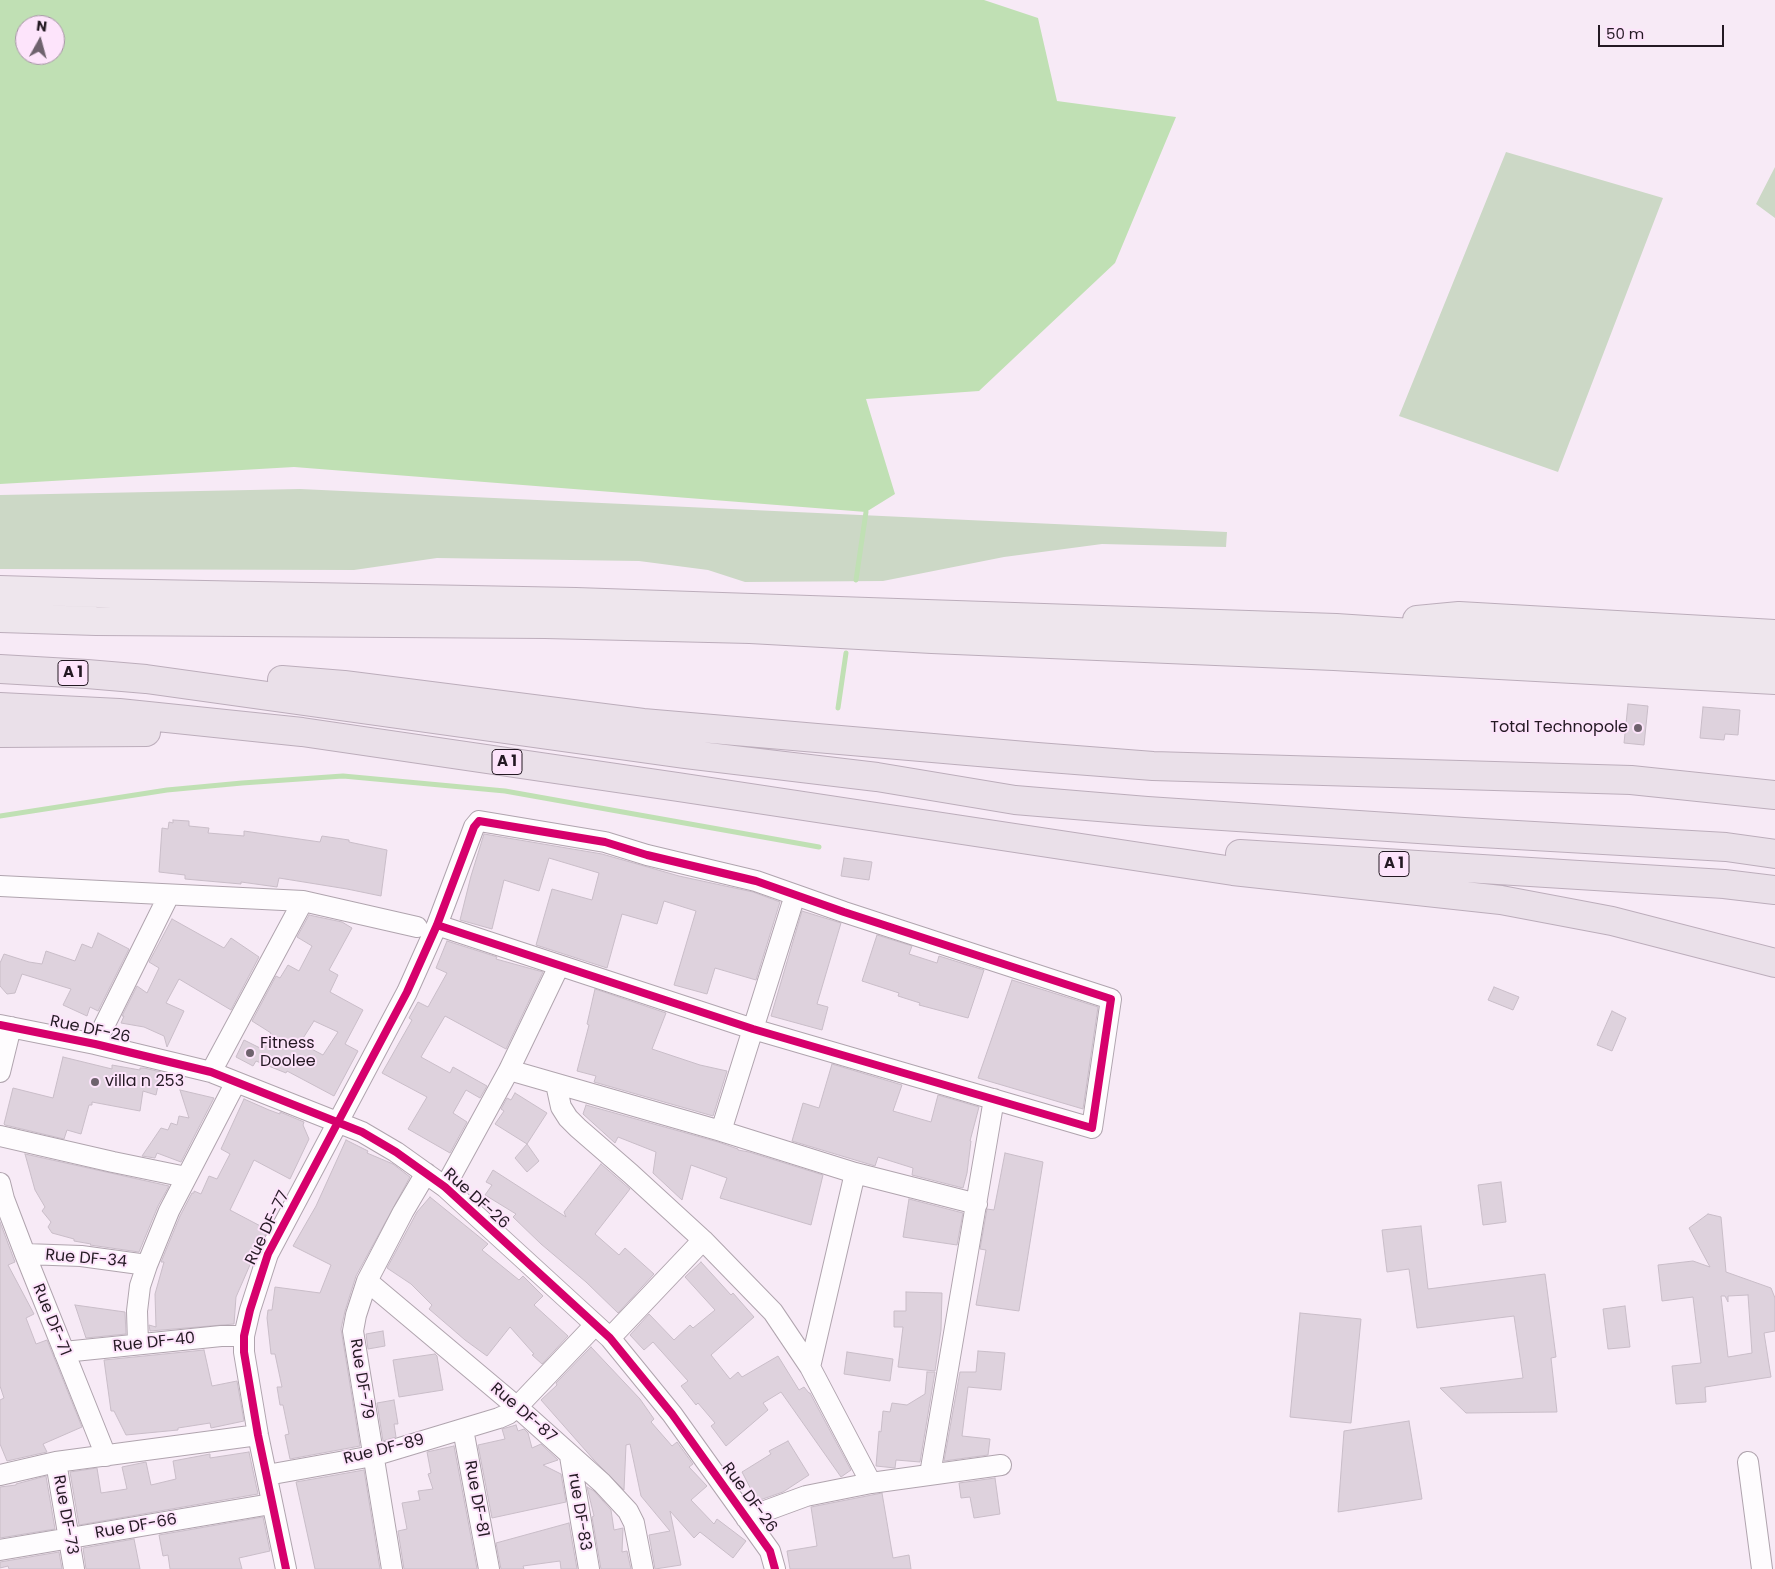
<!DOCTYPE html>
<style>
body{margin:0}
#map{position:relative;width:1775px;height:1569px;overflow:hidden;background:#f7eaf6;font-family:Poppins,sans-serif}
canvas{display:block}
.north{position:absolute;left:15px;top:15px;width:50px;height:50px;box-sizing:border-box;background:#fde4fb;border:1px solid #a693a5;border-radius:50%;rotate:7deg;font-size:14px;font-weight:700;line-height:20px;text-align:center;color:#241923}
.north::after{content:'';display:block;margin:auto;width:18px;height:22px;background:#6e626d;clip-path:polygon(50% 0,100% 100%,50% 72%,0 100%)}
.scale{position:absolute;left:1598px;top:25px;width:126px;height:22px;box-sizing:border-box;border:2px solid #241923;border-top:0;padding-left:6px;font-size:15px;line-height:18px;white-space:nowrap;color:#241923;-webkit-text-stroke:4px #fde4fb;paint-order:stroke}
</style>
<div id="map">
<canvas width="1775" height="1569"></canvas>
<div class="north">N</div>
<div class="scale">50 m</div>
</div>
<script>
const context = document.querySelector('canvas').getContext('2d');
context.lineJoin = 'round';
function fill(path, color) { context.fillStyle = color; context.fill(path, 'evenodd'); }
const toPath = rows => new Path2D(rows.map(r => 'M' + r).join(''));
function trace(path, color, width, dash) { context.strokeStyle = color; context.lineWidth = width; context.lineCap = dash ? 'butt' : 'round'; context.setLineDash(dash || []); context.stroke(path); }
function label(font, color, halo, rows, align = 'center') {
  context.font = font + ' Poppins,sans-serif'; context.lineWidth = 4; context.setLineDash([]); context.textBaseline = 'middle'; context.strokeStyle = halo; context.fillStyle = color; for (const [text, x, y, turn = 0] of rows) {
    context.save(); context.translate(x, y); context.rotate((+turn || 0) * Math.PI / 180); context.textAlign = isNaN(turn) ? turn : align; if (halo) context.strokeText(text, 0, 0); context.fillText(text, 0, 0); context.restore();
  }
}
fill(toPath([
 [1506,152,1663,198,1558,472,1399,416],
 [1775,167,1775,218,1756,204],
 [300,489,1227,532,1226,547,1102,544,1004,557,883,581,745,582,708,570,639,561,437,558,354,570,0,569,0,495]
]), '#ccd8c6');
fill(toPath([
 [0,0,984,0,1038,18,1057,101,1176,117,1115,263,979,391,866,399,895,494,866,512,294,467,0,484],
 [25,25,55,25,55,55,25,55]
]), '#c0e0b4');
trace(toPath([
 [856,580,866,512],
 [838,708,846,653],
 [0,816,167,790,242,783,343,776,505,791,819,847]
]), '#c0e0b4', 5);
const building = toPath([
 [1628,704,1648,706,1644,745,1624,743,1628,704],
 [1703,707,1740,710,1738,735,1725,734,1724,740,1700,738,1703,707],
 [173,820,189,821,189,826,209,828,208,833,244,836,244,831,320,842,322,836,349,840,349,842,387,850,381,896,347,889,279,878,277,887,241,882,241,884,185,879,185,875,159,872,162,828,168,829,169,822,173,823,173,820],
 [484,834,602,854,679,876,753,892,780,902,756,980,715,968,707,994,674,985,696,911,664,901,657,924,622,914,607,968,536,945,552,889,592,900,599,873,549,858,539,891,504,880,492,929,460,920,471,876,484,834],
 [844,858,872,862,869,880,841,876,844,858],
 [802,911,841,923,817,1004,828,1007,822,1030,771,1016,802,911],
 [309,915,342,922,352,928,329,970,338,975,330,992,363,1010,345,1044,358,1051,334,1096,287,1071,286,1073,256,1061,253,1066,236,1057,244,1040,262,1049,271,1033,252,1021,276,976,280,978,288,965,299,971,312,946,297,937,309,915],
 [314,1021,338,1032,323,1055,300,1043,314,1021],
 [172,919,224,948,231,938,259,957,231,1010,179,979,166,1003,184,1011,167,1047,164,1036,144,1027,121,1023,124,1016,122,1016,137,986,147,993,159,968,149,962,172,919],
 [98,933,129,949,98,1011,90,1007,87,1016,63,1005,71,989,22,974,15,993,7,994,0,986,0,963,4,954,29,962,42,964,46,951,75,961,82,944,92,948,98,933],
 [877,935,912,946,909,954,937,963,939,956,984,970,968,1018,919,1005,920,1003,898,996,899,993,862,981,877,935],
 [447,941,497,957,496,959,543,972,506,1049,445,1016,421,1057,450,1073,453,1067,487,1086,480,1098,466,1090,453,1113,467,1122,450,1153,408,1129,427,1097,382,1073,412,1020,409,1018,418,1002,428,1007,447,973,436,968,447,941],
 [1012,980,1098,1007,1083,1109,978,1078,1012,980],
 [1494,987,1519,997,1513,1010,1488,1000,1494,987],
 [595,989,666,1013,652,1049,700,1065,727,1071,713,1116,594,1082,596,1076,577,1071,589,1025,587,1024,595,989],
 [1612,1011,1626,1018,1612,1051,1597,1045,1612,1011],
 [63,1057,112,1069,112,1065,140,1070,140,1068,144,1068,161,1072,156,1095,143,1091,140,1111,92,1102,92,1105,89,1105,81,1134,67,1130,64,1139,5,1125,4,1124,13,1088,53,1098,63,1057],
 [832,1064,902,1085,893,1111,931,1122,938,1095,979,1107,970,1141,971,1141,967,1173,963,1188,912,1175,913,1168,878,1157,875,1166,792,1141,803,1103,819,1108,832,1064],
 [180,1090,214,1098,181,1162,157,1153,155,1158,142,1156,161,1128,168,1130,171,1123,177,1125,179,1116,189,1118,180,1090],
 [515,1093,547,1113,527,1144,495,1124,504,1111,501,1109,507,1098,511,1100,515,1093],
 [244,1099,269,1110,280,1114,280,1112,304,1122,303,1125,309,1139,290,1179,254,1160,230,1210,268,1230,256,1251,236,1297,234,1324,150,1331,149,1325,156,1327,155,1294,164,1262,161,1262,180,1216,192,1193,194,1193,194,1191,201,1194,209,1176,217,1179,230,1154,221,1149,244,1099],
 [586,1105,718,1142,738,1149,738,1150,749,1152,823,1175,811,1225,720,1198,727,1178,691,1165,682,1200,653,1173,656,1152,618,1137,615,1143,583,1114,586,1105],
 [346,1140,368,1151,367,1153,393,1164,410,1177,356,1276,345,1311,341,1329,360,1446,290,1459,285,1435,289,1434,283,1405,280,1405,277,1387,282,1387,275,1354,271,1354,267,1318,268,1310,272,1310,275,1287,320,1293,331,1265,293,1246,316,1206,346,1140],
 [527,1144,539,1161,527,1172,515,1158,527,1144],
 [1005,1153,1043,1162,1019,1311,976,1305,986,1250,980,1249,987,1209,994,1210,1005,1153],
 [25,1154,169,1186,158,1206,139,1252,90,1245,91,1244,74,1241,74,1239,52,1233,48,1227,51,1222,42,1211,45,1207,35,1190,25,1154],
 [601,1164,630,1189,595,1234,619,1255,625,1248,654,1274,618,1313,586,1282,541,1244,513,1217,516,1214,485,1195,492,1185,486,1182,493,1170,566,1217,564,1212,601,1164],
 [1501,1182,1506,1222,1483,1225,1478,1185,1501,1182],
 [430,1197,488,1244,482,1250,519,1280,523,1276,543,1296,534,1305,568,1336,542,1364,532,1355,534,1354,510,1327,487,1356,465,1340,429,1309,432,1305,411,1284,387,1268,417,1212,430,1197],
 [909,1199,963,1213,957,1245,903,1237,909,1199],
 [1708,1214,1721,1217,1726,1272,1771,1288,1775,1298,1775,1331,1764,1333,1771,1377,1705,1387,1706,1402,1676,1404,1672,1366,1701,1363,1693,1297,1662,1301,1658,1265,1693,1261,1710,1267,1689,1228,1708,1214],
 [1748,1295,1752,1353,1728,1357,1721,1296,1725,1296,1728,1302,1728,1296,1748,1295],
 [0,1222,15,1262,8,1265,34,1314,26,1318,36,1344,47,1340,82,1427,43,1444,47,1452,7,1461,0,1444,0,1400,4,1398,0,1386,0,1222],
 [1421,1226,1428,1289,1545,1274,1556,1357,1551,1358,1557,1412,1466,1413,1440,1388,1523,1378,1514,1316,1417,1328,1409,1269,1387,1272,1382,1230,1421,1226],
 [701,1262,731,1295,733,1293,754,1317,711,1355,730,1379,738,1372,742,1377,778,1356,799,1390,804,1387,809,1393,810,1393,851,1470,841,1477,781,1392,763,1403,768,1410,726,1446,711,1426,715,1423,698,1403,696,1405,681,1386,688,1381,653,1342,644,1350,630,1335,649,1314,674,1340,690,1325,693,1328,715,1310,685,1277,701,1262],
 [906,1292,942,1293,941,1330,935,1371,898,1367,903,1327,894,1327,894,1311,906,1311,906,1292],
 [75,1305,125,1312,126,1334,86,1338,75,1305],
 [1625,1306,1630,1347,1608,1349,1603,1309,1625,1306],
 [1300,1313,1361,1319,1351,1423,1290,1417,1300,1313],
 [383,1331,385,1346,368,1349,366,1334,383,1331],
 [591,1347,640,1399,654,1419,651,1422,672,1446,677,1442,693,1464,689,1467,707,1486,691,1500,714,1524,717,1519,746,1541,733,1558,700,1532,694,1538,670,1511,681,1565,655,1569,649,1535,670,1531,641,1496,630,1444,626,1445,624,1490,594,1460,541,1400,557,1385,556,1383,591,1347],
 [204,1350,212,1386,237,1381,244,1421,211,1428,210,1423,178,1428,178,1430,126,1435,114,1411,111,1411,104,1360,204,1350],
 [978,1351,1005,1353,1001,1390,968,1387,962,1436,990,1439,988,1455,944,1461,960,1372,976,1372,978,1351],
 [847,1352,893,1359,890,1381,844,1374,847,1352],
 [435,1354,437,1356,443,1390,399,1397,393,1360,435,1354],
 [927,1372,935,1372,920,1462,896,1460,895,1468,876,1466,879,1431,881,1432,883,1411,890,1412,892,1403,907,1405,925,1394,927,1372],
 [394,1400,398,1424,394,1424,396,1437,383,1441,377,1403,394,1400],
 [1409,1421,1422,1499,1338,1512,1344,1431,1409,1421],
 [516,1425,518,1431,524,1429,528,1433,532,1448,541,1444,558,1460,543,1465,561,1474,566,1502,492,1518,478,1445,505,1439,502,1429,516,1425],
 [788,1441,809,1475,783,1492,757,1501,742,1472,771,1454,769,1451,788,1441],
 [454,1446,477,1569,404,1569,398,1531,407,1529,402,1503,420,1500,418,1491,433,1489,428,1474,431,1473,427,1452,454,1446],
 [249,1452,258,1494,79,1525,70,1472,97,1468,101,1493,127,1489,122,1467,146,1462,151,1485,176,1479,173,1461,210,1454,210,1458,249,1452],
 [364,1470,380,1569,315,1569,296,1482,364,1470],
 [46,1476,55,1529,0,1538,0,1487,16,1485,16,1484,46,1476],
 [995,1478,1000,1514,974,1518,970,1497,961,1498,959,1483,995,1478],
 [587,1487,594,1491,611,1510,614,1530,623,1528,622,1552,627,1551,631,1569,601,1569,592,1517,594,1516,587,1487],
 [882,1493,893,1558,909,1555,911,1569,790,1569,787,1551,817,1546,811,1507,882,1493],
 [263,1517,270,1551,239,1558,242,1569,170,1569,168,1555,163,1556,159,1535,263,1517],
 [569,1523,577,1569,561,1569,560,1561,523,1566,524,1569,501,1569,496,1543,569,1523],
 [134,1539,140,1569,86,1569,83,1548,134,1539],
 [59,1552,62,1569,9,1569,8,1566,0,1568,0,1562,59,1552]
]);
fill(building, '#ded2dd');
trace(building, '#c9bdc8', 1);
const minor = toPath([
 [0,886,303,901,417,927],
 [0,1025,95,1044,211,1072,362,1132,396,1152,445,1187,610,1338,672,1414,770,1551,775,1569],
 [95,1044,169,895],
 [509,1070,721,1131,855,1173,977,1204],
 [0,1072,11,1027],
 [211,1072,303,901],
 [556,1084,561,1107,568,1118,578,1128,631,1174,703,1240,773,1312,810,1367,871,1483],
 [721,1131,795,895],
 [0,1136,113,1162,186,1177],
 [0,1183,4,1199,25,1254,106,1456],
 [445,1187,509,1070,559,966],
 [25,1254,81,1256,147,1265],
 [367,1281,517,1407,602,1483,628,1511,634,1523,643,1569],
 [610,1338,703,1240],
 [138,1344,137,1311,140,1286,147,1265,169,1211,236,1082],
 [64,1352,221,1336,244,1336],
 [810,1367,855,1173],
 [463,1429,489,1569],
 [570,1456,589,1569],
 [56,1462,74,1569],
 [1748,1462,1762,1569],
 [930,1474,994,1099],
 [0,1475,56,1462,258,1435],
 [267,1475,373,1456,499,1418,508,1414,517,1407,595,1325],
 [746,1518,806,1496,871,1483,1001,1465],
 [0,1550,271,1504],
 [286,1569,258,1435,244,1352,244,1336,250,1310,268,1254,407,992,437,925,474,827,479,821,605,842,647,855,756,881,844,912,1111,999,1092,1128,753,1029,437,925],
 [392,1569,353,1331,356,1315,367,1281,403,1212,426,1173]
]);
const trunk = toPath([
 [0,590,99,593,576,602,1336,628,1775,657],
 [0,618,96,621,545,624,750,629,932,639,1334,656,1775,680],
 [1417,620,1459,616,1775,634]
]);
const motorway = toPath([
 [0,669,87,674,146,679,684,754,877,777,1015,800,1147,811,1464,832,1726,847,1775,854],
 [282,680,344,685,643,723,1037,757,1153,766,1631,780,1775,795],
 [0,707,119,713,302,732,678,787,1233,871,1501,900,1612,921,1775,963],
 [0,733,146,732],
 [1240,854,1724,884,1775,890]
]);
trace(minor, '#b0a4ae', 22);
trace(trunk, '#bcadbb', 30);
trace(motorway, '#bcadbb', 30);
trace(minor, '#fefcfe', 20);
trace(trunk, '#eee6ed', 28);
trace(motorway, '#eae0e9', 28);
trace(toPath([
 [0,1025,95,1044,211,1072,362,1132,396,1152,445,1187,610,1338,672,1414,770,1551,775,1569],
 [286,1569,258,1435,244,1352,244,1336,250,1310,268,1254,407,992,437,925,474,827,479,821,605,842,647,855,756,881,844,912,1111,999,1092,1128,753,1029,437,925]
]), '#d6006c', 8);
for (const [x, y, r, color] of [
 [1638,728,5,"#6e626d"],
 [250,1053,5,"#6e626d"],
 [95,1082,5,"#6e626d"]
]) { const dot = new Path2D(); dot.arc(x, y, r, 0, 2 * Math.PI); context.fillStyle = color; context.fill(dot); trace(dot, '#fde4fb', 2); }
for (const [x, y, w] of [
 [73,673,30],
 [507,762,30],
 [1394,864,30]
]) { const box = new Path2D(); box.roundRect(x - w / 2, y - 12.5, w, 25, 4); context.fillStyle = '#fde4fb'; context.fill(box); trace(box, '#241923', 1); }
label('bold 15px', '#241923', null, [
 ["A 1",73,673],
 ["A 1",507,762],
 ["A 1",1394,864]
]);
label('16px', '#241923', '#fde4fb', [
 ["Total Technopole",1628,728,"right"],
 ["Fitness",260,1044],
 ["Doolee",260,1062],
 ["villa n 253",105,1082]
], 'left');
label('16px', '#241923', '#fde4fb', [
 ["Rue DF-26",90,1030,12],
 ["Rue DF-26",476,1199,42],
 ["Rue DF-77",268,1228,-64],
 ["Rue DF-34",86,1259,5],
 ["Rue DF-71",51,1320,68],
 ["Rue DF-40",154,1343,-6],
 ["Rue DF-79",361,1379,81],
 ["Rue DF-87",523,1413,41],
 ["Rue DF-89",384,1450,-14],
 ["Rue DF-26",749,1498,54],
 ["Rue DF-81",476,1499,80],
 ["rue DF-83",579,1512,81],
 ["Rue DF-73",65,1515,80],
 ["Rue DF-66",136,1527,-10]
]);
</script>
